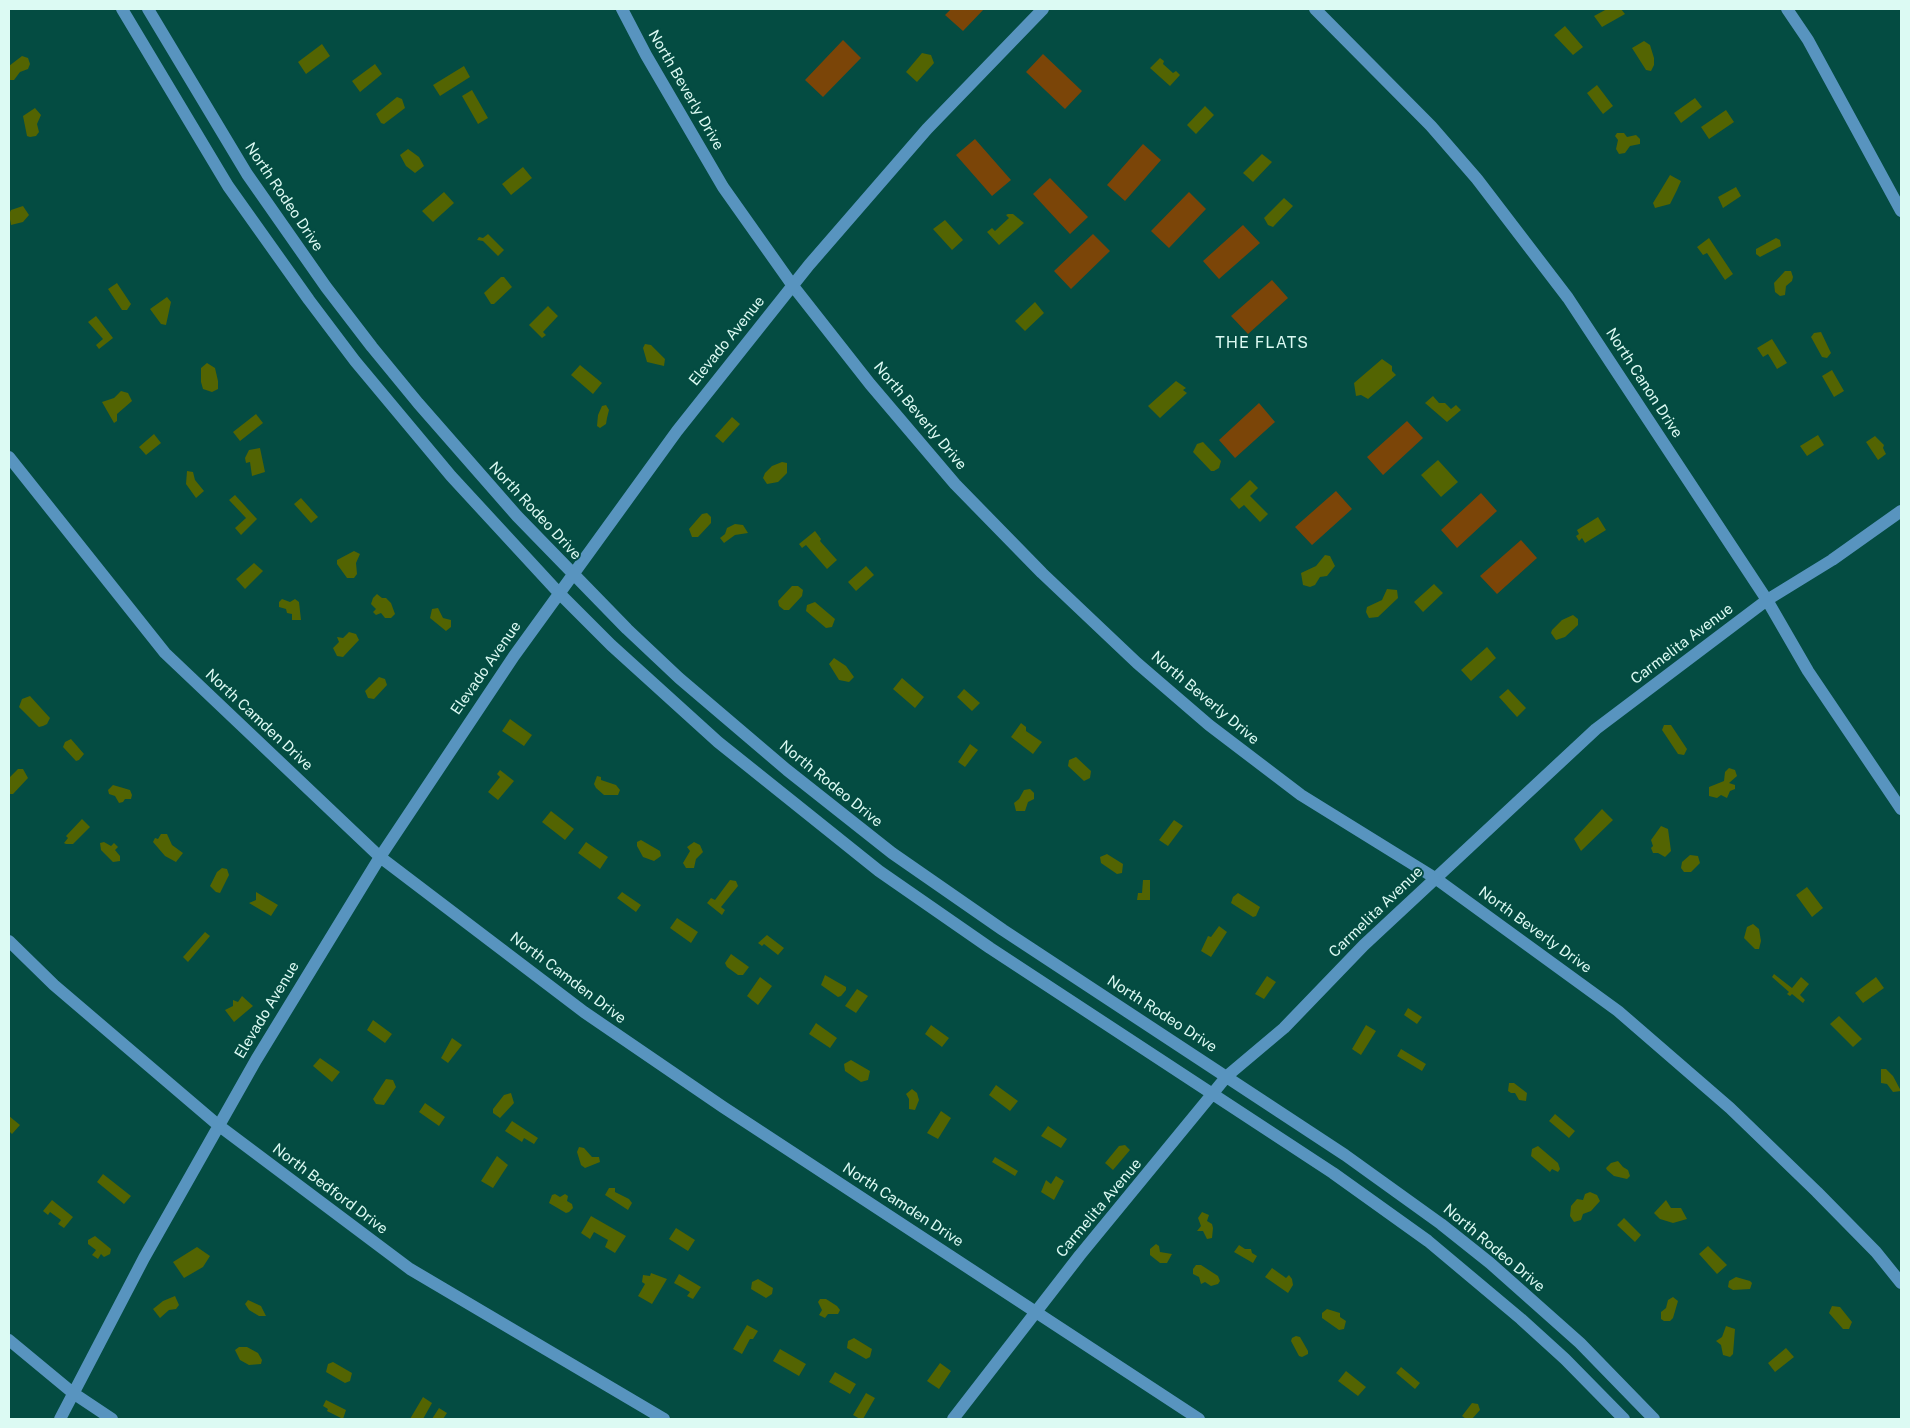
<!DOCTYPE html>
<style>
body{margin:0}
#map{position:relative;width:1910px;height:1428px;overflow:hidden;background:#044c42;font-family:"Public Sans",sans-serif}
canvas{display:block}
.frame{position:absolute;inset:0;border:10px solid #dcfaf3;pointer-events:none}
</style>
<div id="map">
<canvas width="1910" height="1428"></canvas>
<div class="frame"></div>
</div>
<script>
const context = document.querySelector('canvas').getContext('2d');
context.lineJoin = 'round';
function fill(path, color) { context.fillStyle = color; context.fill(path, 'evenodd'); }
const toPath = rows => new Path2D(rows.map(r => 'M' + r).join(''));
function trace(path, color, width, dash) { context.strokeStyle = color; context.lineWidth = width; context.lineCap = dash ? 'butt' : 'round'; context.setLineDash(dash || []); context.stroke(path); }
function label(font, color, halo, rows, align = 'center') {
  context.font = font + ' "Public Sans",sans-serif'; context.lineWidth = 4; context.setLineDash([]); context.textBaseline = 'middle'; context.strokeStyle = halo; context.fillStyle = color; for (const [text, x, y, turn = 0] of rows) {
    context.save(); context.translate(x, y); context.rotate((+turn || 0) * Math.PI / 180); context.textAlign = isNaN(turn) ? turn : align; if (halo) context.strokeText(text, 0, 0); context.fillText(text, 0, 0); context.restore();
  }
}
fill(toPath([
 [951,9,984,9,963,31,945,15],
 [843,40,861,58,823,97,805,80],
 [1043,54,1082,91,1065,109,1026,72],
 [975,139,1011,180,992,196,956,155],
 [1143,144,1161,160,1125,201,1107,185],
 [1050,178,1088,217,1070,234,1033,194],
 [1189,192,1206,209,1169,248,1151,231],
 [1243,225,1260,243,1219,279,1203,261],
 [1093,234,1110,251,1071,289,1054,271],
 [1272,280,1288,298,1248,334,1231,316],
 [1259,403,1275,422,1235,458,1219,440],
 [1407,421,1423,438,1383,475,1367,457],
 [1336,491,1352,509,1312,545,1295,527],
 [1481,493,1497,511,1457,548,1441,530],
 [1521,540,1537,558,1497,594,1480,576]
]), '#7b4508');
fill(toPath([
 [1607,9,1621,9,1625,14,1602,27,1594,16],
 [1565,26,1583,47,1573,55,1554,35],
 [1644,41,1650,45,1654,58,1654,65,1651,71,1646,70,1632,48],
 [322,44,330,56,306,74,298,62],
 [922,53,931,55,934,63,917,82,906,72],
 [22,56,28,58,30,64,28,69,20,72,14,80,9,80,9,66],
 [1160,58,1164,61,1163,64,1173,73,1176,71,1180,75,1170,86,1150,68],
 [375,64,382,74,360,92,352,81],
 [464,66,470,77,440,96,433,85],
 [1597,85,1613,106,1603,114,1587,93],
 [472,90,488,118,478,124,462,96],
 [397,97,402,99,405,108,384,124,381,123,376,114],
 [1695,98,1702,107,1681,123,1674,113],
 [1205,106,1214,115,1196,134,1187,125],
 [35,108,41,115,37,124,39,132,36,136,30,137,27,136,23,116],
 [1726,110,1734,122,1709,139,1701,127],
 [1617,133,1624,133,1627,137,1636,135,1640,139,1640,144,1630,146,1625,153,1619,154,1616,149,1618,140,1615,136],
 [408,149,419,157,424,166,415,173,406,166,400,155],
 [1262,154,1272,162,1253,182,1243,173],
 [523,167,532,178,511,195,502,184],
 [1670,175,1681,181,1677,190,1670,204,1655,208,1653,203],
 [1736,187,1741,196,1723,208,1718,197],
 [444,192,454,203,433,222,422,211],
 [1284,198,1293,206,1273,227,1268,225,1264,218],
 [23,206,29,215,23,222,11,225,9,214,11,210],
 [1008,214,1013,214,1024,223,999,245,987,232,992,228,995,231,1009,218,1006,215],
 [945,220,963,240,952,250,933,229],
 [488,234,504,250,498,256,483,241,477,240,479,237,483,238],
 [1709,238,1733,274,1725,280,1707,253,1703,255,1697,247],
 [1776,238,1780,240,1781,246,1760,257,1756,254,1756,249],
 [1785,271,1791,271,1793,277,1792,281,1786,286,1785,295,1780,296,1775,292,1774,283],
 [501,277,504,277,512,287,494,304,491,304,484,293],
 [117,283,131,304,127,310,122,310,108,289],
 [167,297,171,302,166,325,161,324,150,309],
 [1035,302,1044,313,1025,331,1015,321],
 [548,306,558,316,543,332,546,335,542,338,529,325],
 [96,316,113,338,99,349,96,345,103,339,88,322],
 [1821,332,1831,353,1827,358,1822,357,1811,337,1814,333],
 [1772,339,1787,363,1777,369,1768,354,1763,357,1757,348],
 [645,344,651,345,665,359,664,366,647,362,643,348],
 [1382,359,1392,366,1392,371,1396,375,1368,399,1361,395,1356,396,1354,383],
 [207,363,215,368,218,381,218,389,212,392,203,389,201,382,201,368],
 [580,365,602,383,593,394,571,375],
 [1832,370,1844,391,1834,397,1822,376],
 [1176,381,1186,388,1183,390,1187,393,1160,418,1148,406],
 [121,391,128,393,132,401,117,414,117,421,114,423,102,402,114,398],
 [1433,396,1439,403,1445,403,1451,409,1456,405,1461,410,1447,422,1425,403],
 [606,405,609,410,607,418,606,424,600,428,597,426,598,415,602,406],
 [256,414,263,423,240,441,233,432],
 [732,417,740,424,723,443,715,436],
 [154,434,161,443,146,455,139,447],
 [1818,435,1824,445,1807,456,1800,446],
 [1875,436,1884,445,1883,448,1886,454,1878,460,1866,442],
 [1203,442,1221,461,1219,468,1214,471,1211,471,1193,452,1197,444],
 [260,448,265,472,252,476,250,462,246,463,245,458,249,450],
 [1438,460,1458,482,1441,497,1421,475],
 [782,462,787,463,787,473,778,482,767,484,763,478,765,473,772,466],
 [187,471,193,472,195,480,204,491,196,498,186,484],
 [1250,480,1258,488,1250,496,1268,514,1260,522,1244,505,1239,509,1230,499],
 [235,495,257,519,241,535,235,528,246,518,229,500],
 [301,498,318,517,311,523,294,504],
 [707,513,711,517,711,523,698,537,692,537,689,529,702,514],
 [1598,517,1606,530,1585,543,1582,538,1579,541,1576,536,1579,534,1577,530],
 [735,524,743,525,748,533,735,535,724,543,720,538,725,534,727,528],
 [815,531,821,539,820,541,837,560,827,569,806,545,802,548,799,544],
 [354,551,360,554,356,563,357,574,354,578,347,578,337,564,337,560],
 [1325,555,1330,556,1335,566,1327,576,1320,577,1315,585,1310,587,1303,585,1301,573,1316,566],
 [254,563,263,571,245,589,236,579],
 [866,566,874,575,856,591,848,582],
 [1434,584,1443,593,1423,612,1414,602],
 [792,586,798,586,803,590,802,596,789,610,784,610,779,606,778,601],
 [1387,589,1397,590,1398,598,1378,617,1369,618,1366,612,1367,607,1382,600],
 [377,594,382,598,386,598,391,603,395,614,391,618,385,618,381,613,376,615,373,612,376,609,371,604,373,598],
 [282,599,290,602,295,599,299,602,301,620,292,620,292,614,287,613,286,609,279,607,279,602],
 [815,602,835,619,832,627,826,628,806,611,807,605],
 [438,608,443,618,451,620,451,627,446,631,430,618,432,609],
 [1573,615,1578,619,1578,625,1565,637,1556,640,1551,633,1552,630,1562,620],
 [349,632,356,634,359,640,343,657,337,656,333,648,339,642,337,637,343,638],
 [1487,647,1496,658,1471,681,1461,670],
 [834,658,846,666,854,677,849,682,839,680,829,664],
 [379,677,385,679,387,685,374,699,368,698,365,691],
 [902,678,924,697,915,708,893,689],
 [964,689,980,703,972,711,957,697],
 [1508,689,1526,708,1517,717,1499,697],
 [30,696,50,718,47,724,43,726,39,727,19,707,22,699],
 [510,719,532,735,524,746,502,731],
 [1021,723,1026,727,1026,731,1042,742,1033,754,1011,737],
 [1664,725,1671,725,1687,749,1684,755,1678,754,1662,730],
 [71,739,84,754,79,760,76,761,63,747,65,742],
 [970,744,978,750,965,767,958,762],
 [1076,757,1091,771,1090,778,1084,781,1068,766,1069,760],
 [1729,768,1735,770,1737,776,1729,783,1735,785,1735,789,1730,791,1727,798,1721,795,1717,798,1709,796,1709,787,1724,781,1725,772],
 [18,769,23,769,28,778,13,794,9,794,9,778],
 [500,770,514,781,498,800,488,792,500,777,497,774],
 [597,776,601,777,601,780,616,785,620,790,618,795,604,795,596,788,594,784],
 [113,785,130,790,132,795,131,799,125,799,123,802,119,803,115,796,109,794,108,790],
 [1030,789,1034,793,1034,799,1028,802,1025,811,1016,811,1014,803,1019,799,1024,790],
 [1602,809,1613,820,1581,851,1574,839],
 [551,811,574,829,565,840,542,822],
 [82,819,90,827,73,844,66,844,64,843,68,838,66,836],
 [1174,820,1183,826,1168,846,1159,840],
 [1661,826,1668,829,1671,851,1665,857,1658,853,1653,853,1651,848,1653,846,1651,840],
 [161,834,167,834,172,845,183,853,176,862,165,856,153,842,155,838,158,839],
 [641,840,660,851,661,856,654,861,643,857,637,846,637,842],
 [104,842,111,846,114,843,118,847,115,850,120,856,120,861,113,862,101,850,100,843],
 [586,842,608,857,600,869,578,853],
 [694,842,700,845,703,852,696,859,694,868,686,868,683,863,690,851,687,847],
 [1107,854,1123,864,1122,873,1117,874,1101,863,1100,857],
 [1690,855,1698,856,1700,863,1691,872,1684,872,1681,868,1682,862],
 [222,868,227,869,229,875,220,893,216,892,210,886,217,872],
 [730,880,736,881,738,886,721,907,725,910,722,915,707,903,711,898,715,900],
 [1143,880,1150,880,1150,900,1137,900,1138,893,1142,893],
 [1807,887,1823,908,1812,917,1796,895],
 [256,892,278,905,271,916,249,903,256,900],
 [622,892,641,905,636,912,617,898],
 [1238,893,1260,907,1256,916,1253,917,1231,903,1233,897],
 [677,918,698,932,691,943,670,928],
 [1753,924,1759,929,1761,941,1759,949,1755,949,1744,938,1747,927],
 [1219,926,1227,932,1211,957,1201,951,1208,936,1211,937],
 [205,932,210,936,188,962,183,957],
 [767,935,784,948,778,955,764,944,762,946,758,943],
 [731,954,749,967,743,975,738,975,727,967,725,963],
 [1774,974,1792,988,1801,977,1809,984,1800,995,1805,1000,1803,1003,1792,994,1790,996,1787,994,1789,992,1772,977],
 [825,975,846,987,846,990,841,996,838,997,821,985],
 [1267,976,1276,982,1264,999,1255,994],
 [760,977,772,986,758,1005,747,996],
 [1876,977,1884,988,1863,1003,1855,993],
 [857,989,868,996,856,1013,845,1006],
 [242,996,253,1006,234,1022,225,1010,233,1006,233,1000,238,1002],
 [1408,1008,1422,1017,1417,1024,1404,1015],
 [1839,1016,1862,1039,1853,1047,1830,1024],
 [373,1020,392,1034,385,1043,367,1030],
 [816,1023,837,1038,830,1048,809,1034],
 [931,1025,949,1038,942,1047,925,1034],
 [1366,1025,1376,1031,1361,1055,1352,1049],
 [452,1038,462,1045,448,1063,441,1058],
 [1401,1049,1426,1064,1422,1071,1397,1056],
 [320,1058,340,1072,332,1082,313,1066],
 [851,1060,870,1071,868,1080,861,1082,845,1071,844,1064],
 [1881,1069,1886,1069,1893,1076,1901,1091,1893,1092,1887,1084,1881,1083],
 [386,1079,393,1080,396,1087,384,1105,376,1104,373,1099],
 [1509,1083,1514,1083,1527,1093,1526,1101,1519,1100,1515,1093,1511,1093,1508,1091],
 [996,1085,1018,1101,1010,1111,989,1095],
 [912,1089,917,1093,919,1100,915,1110,909,1109,909,1099,906,1094],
 [511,1093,514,1103,500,1118,493,1113,493,1109,504,1095],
 [425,1103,445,1117,439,1126,419,1112],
 [941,1111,951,1118,938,1139,927,1133],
 [1555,1114,1575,1131,1569,1138,1549,1121],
 [9,1116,20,1125,12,1134,9,1131],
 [512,1121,538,1138,534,1144,524,1138,522,1142,505,1131],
 [1048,1126,1067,1139,1061,1148,1041,1136],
 [1125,1145,1130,1150,1113,1170,1105,1163,1119,1146],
 [1538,1146,1558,1163,1560,1169,1558,1172,1552,1169,1550,1172,1531,1156,1532,1149],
 [579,1147,584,1148,592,1157,599,1157,600,1162,585,1168,581,1165,577,1152],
 [497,1156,508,1165,493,1188,481,1181],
 [995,1157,1018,1171,1015,1176,992,1162],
 [1618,1161,1623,1167,1628,1170,1630,1176,1627,1179,1614,1176,1607,1170,1606,1168,1611,1163],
 [103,1174,131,1196,124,1204,97,1182],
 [1056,1176,1064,1181,1054,1200,1041,1192,1046,1180,1051,1184],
 [609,1188,615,1188,615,1192,629,1199,632,1203,628,1210,605,1195],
 [1590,1192,1597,1195,1600,1201,1591,1211,1583,1214,1581,1220,1574,1222,1570,1216,1571,1206,1577,1199,1583,1200,1585,1194],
 [555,1194,560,1197,565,1194,568,1196,567,1201,572,1204,573,1208,569,1212,566,1213,549,1203,552,1195],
 [52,1200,73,1217,64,1228,58,1224,61,1220,50,1212,48,1215,43,1211],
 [1666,1200,1671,1208,1681,1208,1687,1219,1673,1223,1660,1219,1654,1213],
 [1202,1212,1209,1215,1207,1221,1212,1224,1213,1228,1212,1238,1207,1239,1203,1231,1197,1231,1201,1226,1198,1218],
 [591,1216,626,1236,615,1253,605,1247,608,1240,594,1232,590,1239,581,1233],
 [1624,1218,1641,1235,1635,1242,1617,1225],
 [676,1228,695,1240,688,1251,669,1239],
 [95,1236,111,1249,110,1254,104,1257,101,1254,98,1259,92,1255,96,1250,88,1244,88,1240],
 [1156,1244,1159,1246,1160,1252,1172,1254,1167,1263,1160,1263,1150,1255,1150,1249],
 [1239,1245,1245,1249,1251,1249,1252,1253,1257,1256,1253,1263,1234,1252],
 [1708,1246,1727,1265,1717,1274,1699,1254],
 [197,1247,210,1256,203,1267,184,1278,173,1262],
 [1196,1265,1201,1265,1218,1276,1220,1281,1218,1284,1211,1286,1205,1282,1201,1284,1199,1277,1193,1274,1193,1269],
 [1272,1268,1286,1278,1289,1275,1292,1279,1293,1285,1288,1293,1265,1277],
 [651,1273,667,1279,652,1304,638,1296,645,1284,642,1282,643,1275,650,1276],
 [679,1274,701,1287,693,1299,687,1296,690,1292,674,1283],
 [1736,1277,1750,1281,1752,1283,1750,1289,1733,1290,1728,1287,1729,1281],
 [758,1279,773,1288,772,1294,766,1298,751,1289,752,1282],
 [175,1296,179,1305,176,1309,169,1310,160,1318,153,1309,163,1301],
 [1673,1297,1678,1301,1673,1318,1670,1321,1664,1321,1661,1319,1661,1312,1666,1308,1668,1300],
 [820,1299,826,1299,837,1306,840,1310,838,1314,828,1314,825,1318,819,1315,822,1310,818,1302],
 [248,1300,261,1306,266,1316,259,1316,249,1310,245,1304],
 [1832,1306,1840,1307,1852,1322,1849,1329,1843,1329,1829,1313],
 [1327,1309,1340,1313,1340,1317,1346,1321,1344,1329,1339,1330,1322,1318,1322,1313],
 [747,1325,758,1331,753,1339,750,1339,742,1354,733,1349],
 [1726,1326,1735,1329,1733,1354,1730,1357,1723,1355,1721,1345,1716,1341,1722,1337],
 [1296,1336,1300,1337,1308,1351,1308,1354,1302,1357,1299,1356,1291,1341,1292,1338],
 [854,1338,872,1349,870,1357,866,1359,847,1348,848,1341],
 [239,1347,247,1347,258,1353,262,1360,261,1364,249,1365,240,1360,235,1350],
 [1786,1348,1794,1357,1775,1372,1768,1363],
 [780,1349,806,1364,799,1376,773,1361],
 [333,1362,352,1373,350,1381,345,1383,326,1372,328,1364],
 [940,1363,951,1371,939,1389,927,1381],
 [1401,1367,1420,1383,1415,1389,1396,1373],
 [1346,1371,1366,1387,1358,1396,1338,1381],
 [835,1372,856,1384,850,1394,829,1382],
 [866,1393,875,1398,863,1419,860,1419,853,1415],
 [423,1397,432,1403,423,1419,410,1419],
 [326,1400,346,1410,343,1419,327,1411,328,1409,323,1406],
 [1472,1403,1478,1404,1480,1410,1472,1419,1466,1419,1462,1416],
 [439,1408,447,1413,443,1419,432,1419]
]), '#536402');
trace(toPath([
 [122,9,228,186,309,300,355,361,451,476,558,592,611,645,718,742,879,871,990,948,1333,1173,1428,1241,1521,1319,1565,1359,1624,1419],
 [148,9,247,174,326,287,372,347,418,403,517,516,627,629,679,678,787,770,892,853,1003,930,1345,1155,1441,1224,1490,1263,1580,1343,1654,1419],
 [622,9,646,55,723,187,793,286,870,384,955,484,1042,573,1137,663,1209,725,1301,795,1435,878,1618,1011,1730,1108,1817,1192,1876,1252,1901,1283],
 [1315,9,1431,126,1477,179,1568,298,1767,600,1808,671,1901,809],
 [1787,9,1808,40,1901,211],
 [9,457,165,653,380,857,584,1012,723,1107,1199,1419],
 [9,941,54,985,218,1125,410,1269,664,1419],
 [9,1340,73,1393,112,1419],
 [60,1419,144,1258,256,1060,380,857,514,656,677,431,809,265,927,129,1043,9],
 [953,1419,1080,1255,1227,1076,1284,1028,1364,945,1596,729,1767,600,1832,560,1901,511]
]), '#5894bf', 12);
label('15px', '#dcfaf3', '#044c42', [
 ["North Beverly Drive",686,90,60],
 ["North Rodeo Drive",284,197,56],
 ["Elevado Avenue",727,341,-51],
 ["North Canon Drive",1644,383,57],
 ["North Beverly Drive",920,416,50],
 ["North Rodeo Drive",535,511,47],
 ["Carmelita Avenue",1682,644,-37],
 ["Elevado Avenue",486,668,-55],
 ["North Beverly Drive",1205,698,40],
 ["North Camden Drive",259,720,43],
 ["North Rodeo Drive",831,784,39],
 ["Carmelita Avenue",1376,912,-44],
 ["North Beverly Drive",1535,930,36],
 ["North Camden Drive",568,978,37],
 ["Elevado Avenue",267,1010,-59],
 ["North Rodeo Drive",1162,1014,33],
 ["North Bedford Drive",330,1189,37],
 ["North Camden Drive",903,1205,33],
 ["Carmelita Avenue",1099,1208,-50],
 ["North Rodeo Drive",1494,1248,40]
]);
context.letterSpacing = '1px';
label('16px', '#dcfaf3', '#044c42', [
 ["THE FLATS",1262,343]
]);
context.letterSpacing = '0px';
</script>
